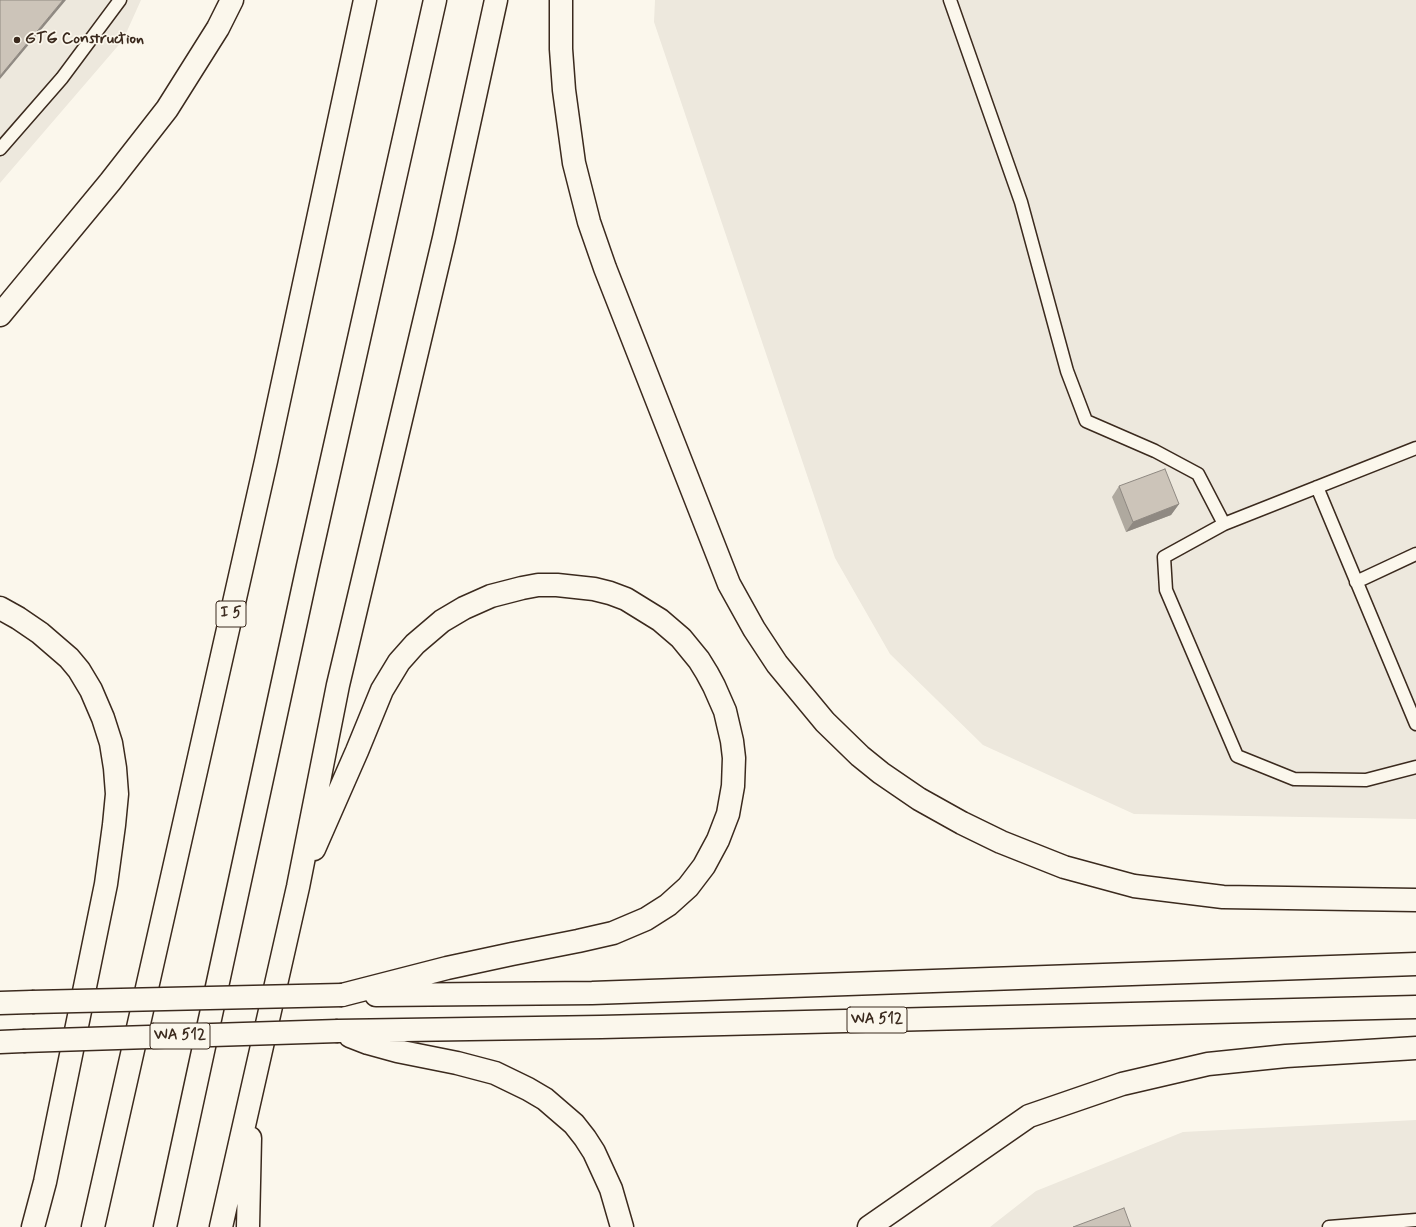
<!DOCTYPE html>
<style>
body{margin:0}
canvas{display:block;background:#fbf7ec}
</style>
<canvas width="1416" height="1227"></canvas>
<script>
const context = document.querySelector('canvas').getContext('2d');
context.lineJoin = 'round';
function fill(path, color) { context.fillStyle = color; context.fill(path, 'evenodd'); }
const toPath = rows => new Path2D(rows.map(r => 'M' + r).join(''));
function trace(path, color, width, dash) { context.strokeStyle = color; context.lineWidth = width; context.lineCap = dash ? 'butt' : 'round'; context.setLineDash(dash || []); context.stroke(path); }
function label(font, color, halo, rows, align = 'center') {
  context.font = font + ' Mynerve,sans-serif'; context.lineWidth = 3.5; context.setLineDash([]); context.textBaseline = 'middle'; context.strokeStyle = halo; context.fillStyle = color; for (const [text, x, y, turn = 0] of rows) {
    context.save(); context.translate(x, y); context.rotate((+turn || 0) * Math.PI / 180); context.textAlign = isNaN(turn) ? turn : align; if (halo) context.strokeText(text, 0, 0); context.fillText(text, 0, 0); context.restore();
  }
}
fill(toPath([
 [0,0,141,0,123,40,0,183],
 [655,0,1416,0,1416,819,1134,814,983,745,890,654,835,558,654,22],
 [1416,1120,1416,1227,990,1227,1036,1191,1183,1132]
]), '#ede8dd');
const lane = toPath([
 [950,0,1021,202,1067,371,1086,421,1155,451,1198,474,1224,524],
 [0,149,62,78,120,0],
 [1416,448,1224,524,1164,557,1166,590,1237,756,1294,779,1366,780,1416,767],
 [1317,487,1416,724],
 [1356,582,1416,554],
 [1329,1227,1416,1220]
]);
const highway = toPath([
 [561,0,561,49,564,90,574,163,589,222,605,268,729,584,754,629,777,664,825,722,860,756,881,773,919,799,962,823,1001,842,1064,867,1134,886,1223,897,1416,900],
 [0,315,110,182,167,109,218,28,232,0],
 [0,608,18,618,40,633,69,658,79,670,91,690,103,718,111,743,115,768,117,794,114,825,106,884,45,1182,33,1227],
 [314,849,357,751,382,690,399,662,415,644,442,621,464,608,491,596,522,588,538,585,557,585,594,589,610,593,626,599,660,620,681,638,699,660,707,673,714,686,725,711,732,741,734,758,733,786,728,814,718,840,704,866,688,887,668,905,646,919,613,933,578,941,512,954,447,968,342,995],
 [376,995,592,993,1416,964],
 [0,1003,32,1002],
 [338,1031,601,1027,1416,1007],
 [350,1036,368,1043,397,1051,457,1063,495,1073,528,1089,545,1099,574,1124,585,1138,594,1152,611,1189,622,1227],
 [0,1042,23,1041],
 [93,1227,266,461,365,0],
 [165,1227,308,566,435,0],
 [221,1227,298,887,338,685,444,238,496,0],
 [248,1227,250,1138],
 [869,1227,1029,1116,1122,1084,1208,1064,1286,1056,1416,1048]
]);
trace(lane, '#3b2a1e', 15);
trace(highway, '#3b2a1e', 25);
trace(lane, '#fbf7ec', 12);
trace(highway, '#fbf7ec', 22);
const highwayBridge = toPath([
 [32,1002,342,995],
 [23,1041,338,1031]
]);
trace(highwayBridge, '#3b2a1e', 25, []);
trace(highwayBridge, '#fbf7ec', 22);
fill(toPath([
 [1119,486,1179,504,1171,515,1126,532,1112,497]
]), '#afa99f');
fill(toPath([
 [63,0,66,0,0,79,0,76],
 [1179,504,1171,515,1126,532,1133,522]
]), '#8f8982');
const building = toPath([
 [0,0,63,0,0,76,0,0],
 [1165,469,1179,504,1133,522,1119,486,1165,469],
 [1124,1208,1131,1227,1073,1227,1124,1208]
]);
fill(building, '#ccc4b9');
trace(building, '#8f8982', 1);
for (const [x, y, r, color] of [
 [17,40,4,"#3b2a1e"]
]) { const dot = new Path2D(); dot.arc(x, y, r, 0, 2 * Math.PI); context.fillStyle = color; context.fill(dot); trace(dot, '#fbf7ec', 1.5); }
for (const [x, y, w] of [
 [231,614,30],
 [877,1020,60],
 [180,1036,60]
]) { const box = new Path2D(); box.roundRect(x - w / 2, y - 13, w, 26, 3); context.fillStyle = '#fbf7ec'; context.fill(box); trace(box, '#3b2a1e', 1); }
label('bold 15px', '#3b2a1e', null, [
 ["I 5",231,614],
 ["WA 512",877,1020],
 ["WA 512",180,1036]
]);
label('bold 16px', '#3b2a1e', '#fbf7ec', [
 ["GTG Construction",25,40]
], 'left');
</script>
